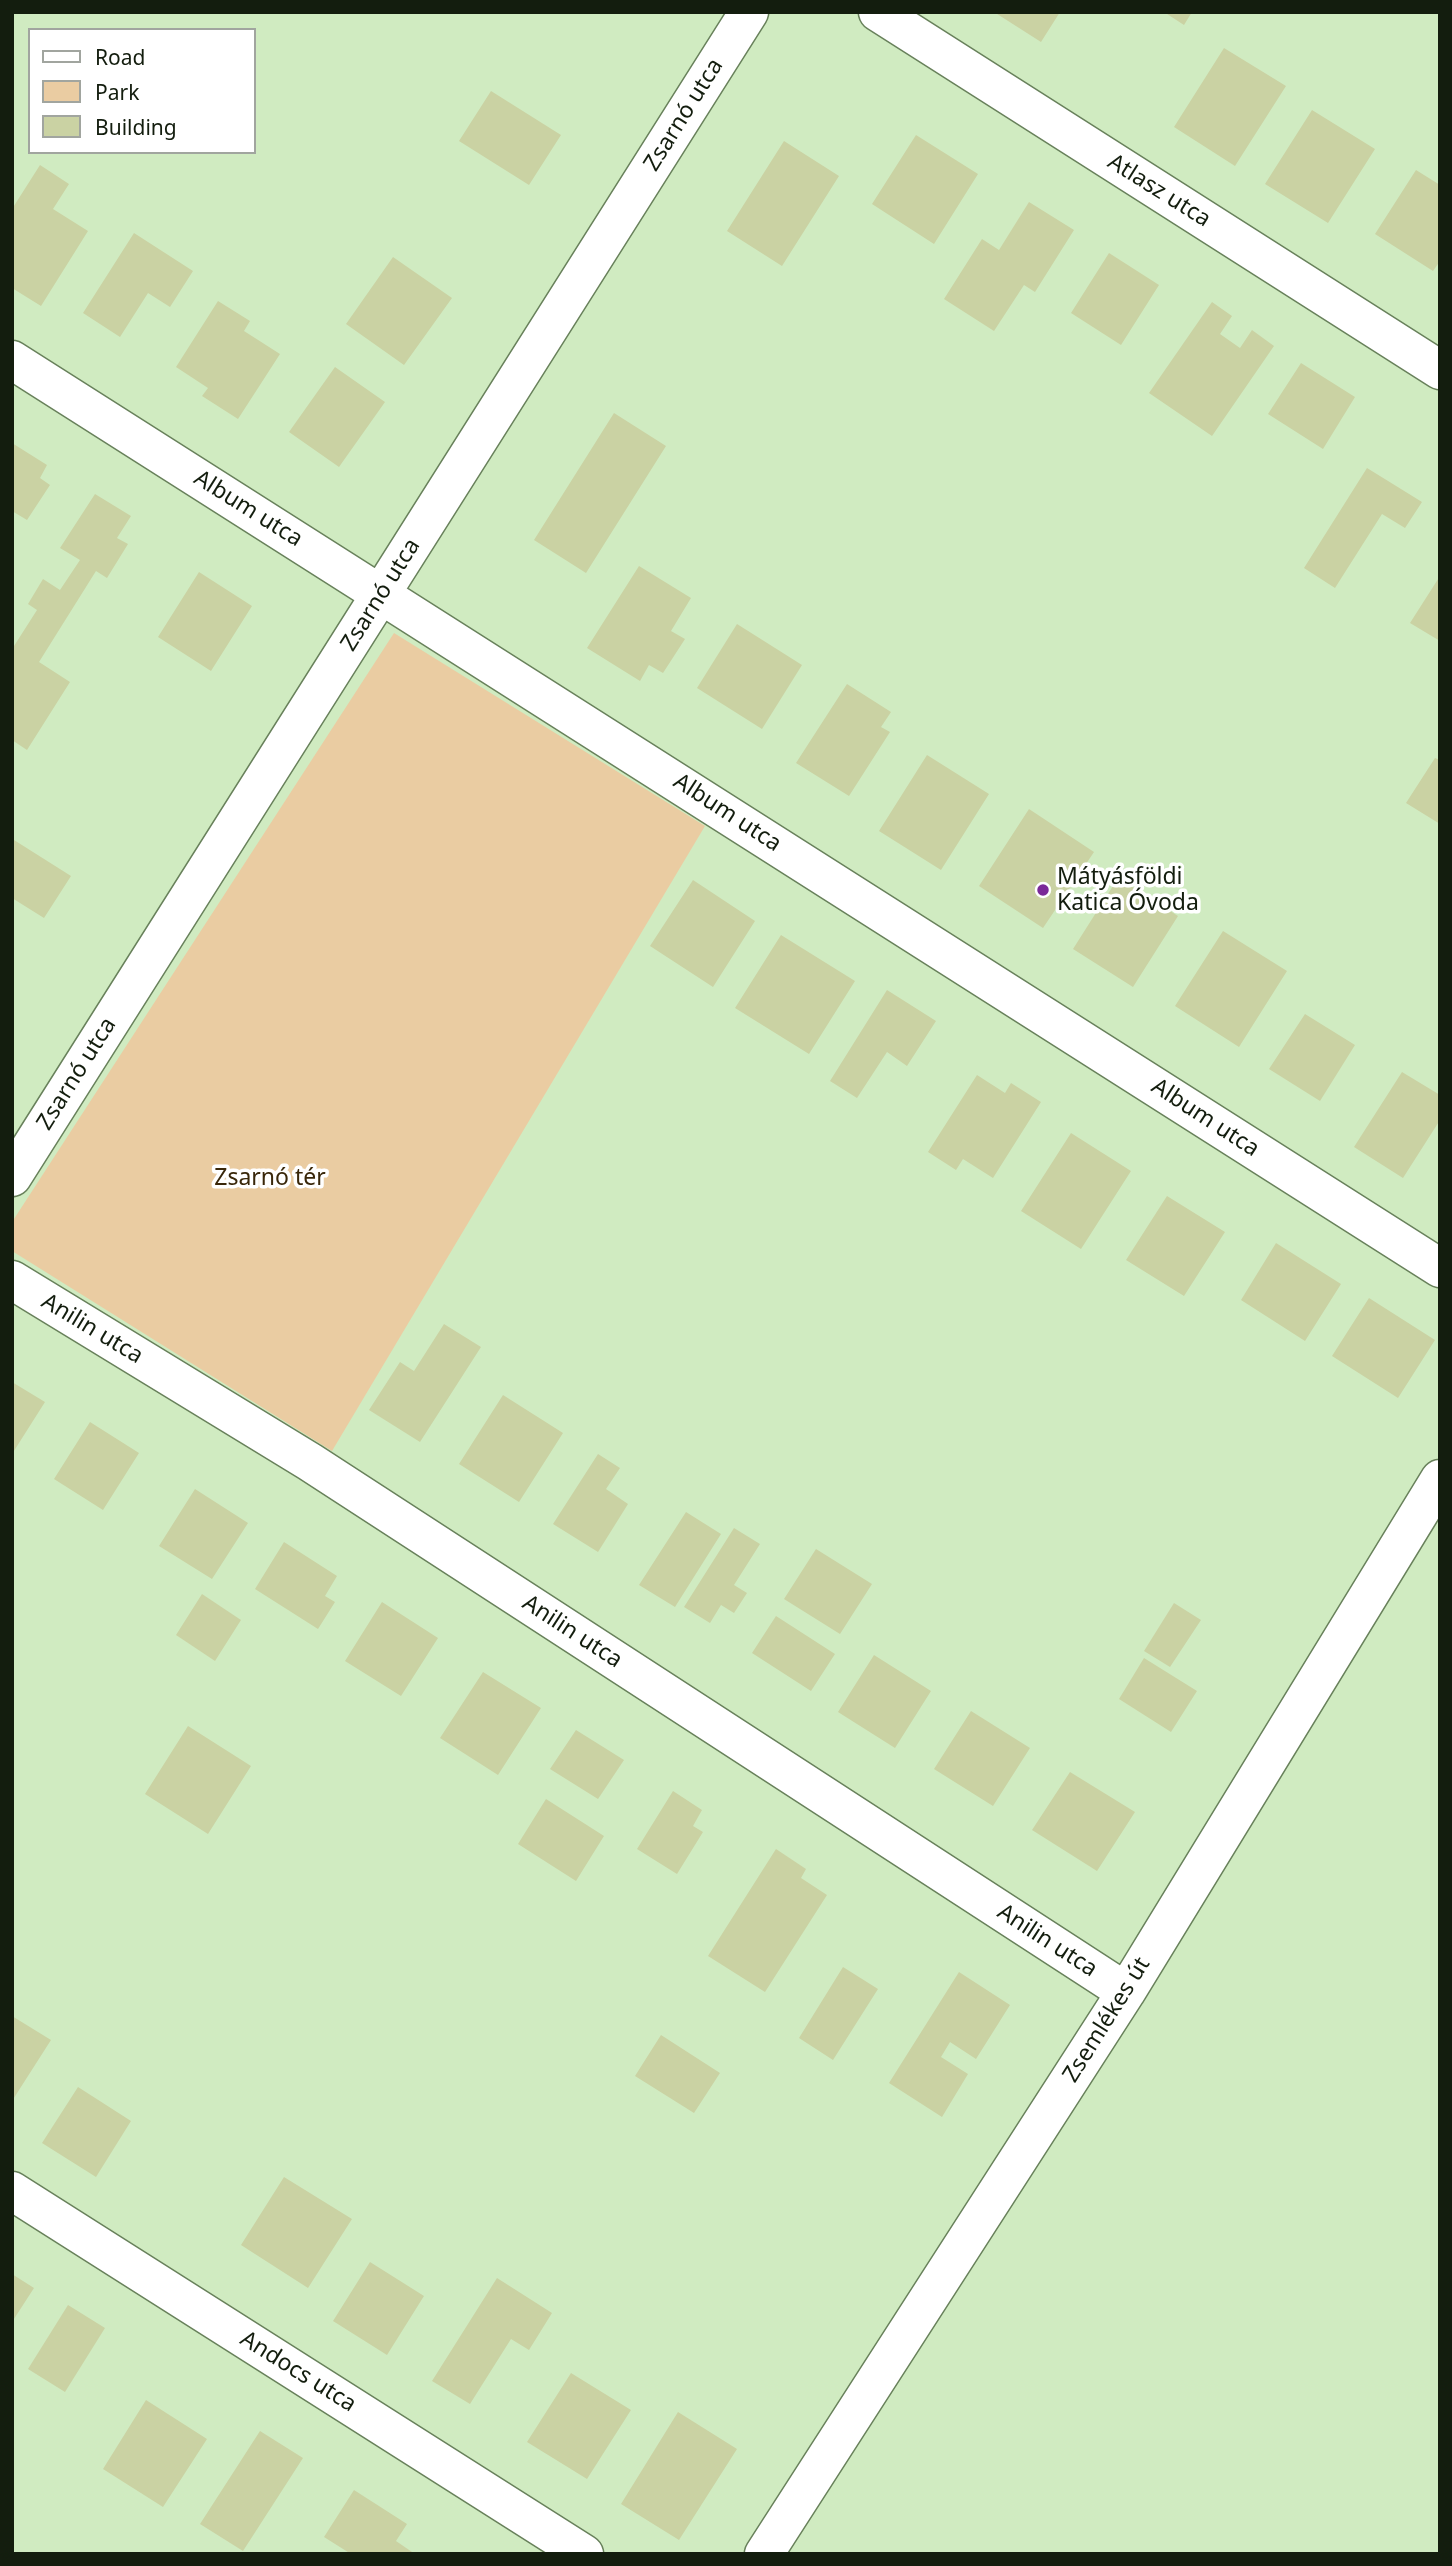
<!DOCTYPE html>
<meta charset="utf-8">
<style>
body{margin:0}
#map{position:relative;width:1452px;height:2566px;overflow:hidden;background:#d0ebc1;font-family:"Noto Sans",sans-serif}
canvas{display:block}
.frame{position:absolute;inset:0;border:14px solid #131d0e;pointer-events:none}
.legend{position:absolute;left:28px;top:28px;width:228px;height:126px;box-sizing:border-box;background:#fff;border:2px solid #a1a59f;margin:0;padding:9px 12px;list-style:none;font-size:21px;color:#131d0e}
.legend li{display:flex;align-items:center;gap:14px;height:35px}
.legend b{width:35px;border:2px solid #a1a59f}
</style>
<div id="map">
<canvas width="1452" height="2566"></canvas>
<div class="frame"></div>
<ul class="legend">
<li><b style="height:9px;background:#fff"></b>Road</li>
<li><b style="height:19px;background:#eacca2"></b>Park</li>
<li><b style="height:19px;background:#cad2a3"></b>Building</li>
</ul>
</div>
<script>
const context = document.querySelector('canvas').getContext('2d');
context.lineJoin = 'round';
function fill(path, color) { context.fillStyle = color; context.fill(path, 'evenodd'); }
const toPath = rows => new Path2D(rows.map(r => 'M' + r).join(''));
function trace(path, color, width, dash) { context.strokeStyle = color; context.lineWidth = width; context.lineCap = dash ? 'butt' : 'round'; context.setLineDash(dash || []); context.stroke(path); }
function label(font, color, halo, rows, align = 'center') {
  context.font = font + ' "Noto Sans",sans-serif'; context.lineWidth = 7; context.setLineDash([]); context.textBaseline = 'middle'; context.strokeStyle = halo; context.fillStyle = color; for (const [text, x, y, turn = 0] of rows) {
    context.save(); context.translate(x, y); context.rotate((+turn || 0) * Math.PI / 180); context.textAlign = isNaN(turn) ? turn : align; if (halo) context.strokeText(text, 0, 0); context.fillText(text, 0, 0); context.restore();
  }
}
fill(toPath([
 [394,633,705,826,332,1451,12,1251,12,1222]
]), '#eacca2');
fill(toPath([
 [994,12,1060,12,1041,42],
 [1164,12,1192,12,1184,25],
 [1224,48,1286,86,1235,166,1174,127],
 [491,91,561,135,529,185,459,141],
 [1312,110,1375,149,1328,223,1265,184],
 [916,135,978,174,934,244,872,204],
 [784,141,839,176,782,266,727,231],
 [40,165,69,184,53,209,88,231,41,306,12,288,12,209],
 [1416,170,1440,185,1440,261,1433,271,1375,234],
 [1029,202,1074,230,1035,292,1024,285,994,331,944,299,982,239,999,250],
 [134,233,193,271,170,307,148,293,120,337,83,313],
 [1109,253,1159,285,1121,345,1071,313],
 [393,257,452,298,404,365,346,324],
 [218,301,250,321,244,331,280,354,238,419,202,396,208,388,176,367],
 [1212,302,1232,316,1220,334,1240,348,1252,330,1274,346,1212,436,1149,393],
 [1301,363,1355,397,1323,449,1268,414],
 [335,367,385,402,339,467,289,432],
 [614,413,666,446,586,573,534,540],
 [12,443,47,465,40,478,50,485,27,520,12,511],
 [1367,468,1422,502,1405,528,1382,514,1335,588,1304,568],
 [95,494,131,516,117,538,128,544,107,578,96,571,39,662,70,682,27,750,12,740,12,645,14,646,37,610,28,604,43,579,60,590,80,560,60,548],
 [639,566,691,598,671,631,685,639,663,673,649,665,640,681,587,648],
 [199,572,252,606,211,671,158,637],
 [1440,576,1440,641,1410,623],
 [737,624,802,665,762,729,697,688],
 [847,684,891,712,881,727,890,732,849,796,796,763],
 [927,755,989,794,941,870,879,831],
 [1435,758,1440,760,1440,824,1406,803],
 [1029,809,1094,852,1043,928,979,886],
 [14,840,71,876,44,918,12,898,12,843],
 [1118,878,1178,916,1133,987,1073,949],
 [693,880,755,921,713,987,650,946],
 [1223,931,1287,971,1239,1047,1175,1006],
 [781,935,855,981,809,1054,735,1008],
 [887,990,936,1021,907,1066,887,1052,857,1098,830,1081],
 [1305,1014,1355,1045,1320,1101,1269,1069],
 [1402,1072,1440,1095,1440,1120,1403,1178,1354,1147],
 [977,1075,1005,1093,1011,1083,1041,1102,993,1178,963,1159,956,1170,928,1152],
 [1071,1133,1131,1171,1081,1249,1021,1211],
 [1167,1196,1225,1232,1184,1296,1126,1260],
 [1276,1243,1341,1284,1305,1341,1241,1300],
 [1369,1298,1435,1340,1398,1398,1332,1356],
 [444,1324,481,1347,420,1442,369,1410,400,1362,414,1371],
 [12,1382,45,1402,12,1454],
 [503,1395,563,1433,519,1502,459,1464],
 [90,1422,139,1453,103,1510,54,1479],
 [598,1454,620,1468,606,1489,628,1504,598,1552,553,1524],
 [195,1489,248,1523,212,1579,159,1546],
 [686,1512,721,1534,675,1607,639,1585],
 [734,1528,760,1544,734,1585,747,1593,734,1613,721,1605,710,1623,684,1607],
 [284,1542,337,1576,325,1596,335,1602,318,1629,255,1589],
 [816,1549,872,1584,840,1634,784,1599],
 [202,1594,241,1620,215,1661,176,1635],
 [382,1602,438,1638,401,1696,345,1661],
 [1174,1603,1201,1620,1170,1667,1144,1651],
 [776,1616,835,1654,811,1691,752,1653],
 [874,1655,931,1691,895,1748,838,1712],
 [1144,1658,1197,1691,1171,1732,1119,1699],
 [483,1672,541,1708,498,1775,440,1738],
 [971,1711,1030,1748,993,1806,934,1769],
 [188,1726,251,1766,208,1834,145,1794],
 [576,1730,624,1760,598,1799,550,1769],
 [1070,1772,1135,1812,1097,1871,1032,1830],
 [673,1791,702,1810,693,1826,703,1832,677,1874,637,1849],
 [546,1799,604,1836,576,1881,518,1844],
 [776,1849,806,1869,801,1878,827,1895,765,1992,708,1956],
 [843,1967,878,1989,833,2060,799,2038],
 [959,1972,1010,2005,976,2059,950,2042,941,2057,968,2074,942,2117,889,2083],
 [12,2016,51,2040,12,2101],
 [661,2035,720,2073,694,2113,635,2076],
 [78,2087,131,2121,96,2177,42,2143],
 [284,2177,352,2219,308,2288,241,2245],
 [370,2262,424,2296,387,2355,333,2321],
 [12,2274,34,2288,12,2322],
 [497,2278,552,2313,529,2350,511,2339,470,2404,432,2381],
 [68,2305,105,2328,65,2392,28,2369],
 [571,2373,631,2410,587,2479,527,2442],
 [146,2400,207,2439,163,2507,103,2469],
 [678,2412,737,2449,679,2540,621,2504],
 [260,2431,303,2458,243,2551,200,2524],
 [354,2490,407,2524,396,2541,415,2554,351,2554,324,2537]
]), '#cad2a3');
const minor = toPath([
 [878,12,1440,370],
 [12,360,1440,1268],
 [12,1177,749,12],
 [12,1280,310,1462,1126,1992],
 [12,2191,584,2554],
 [764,2554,1126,1992,1440,1479]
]);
trace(minor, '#68815b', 41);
trace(minor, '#fff', 38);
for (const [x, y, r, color] of [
 [1043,890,7,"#7a2898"]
]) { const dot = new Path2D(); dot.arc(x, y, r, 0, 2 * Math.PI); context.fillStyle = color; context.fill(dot); trace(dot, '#fff', 2.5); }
label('23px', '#131d0e', '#fff', [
 ["Zsarnó utca",684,115,-58],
 ["Atlasz utca",1159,191,32],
 ["Album utca",248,509,32],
 ["Zsarnó utca",381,595,-58],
 ["Album utca",727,813,33],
 ["Zsarnó utca",77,1074,-58],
 ["Album utca",1205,1118,33],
 ["Anilin utca",92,1329,31],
 ["Anilin utca",572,1632,33],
 ["Anilin utca",1047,1941,33],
 ["Zsemlékes út",1107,2020,-58],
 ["Andocs utca",298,2372,32]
]);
label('23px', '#131d0e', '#fff', [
 ["Mátyásföldi",1057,877],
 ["Katica Óvoda",1057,903]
], 'left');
label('23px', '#39270a', '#fff', [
 ["Zsarnó tér",270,1178]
]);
</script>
